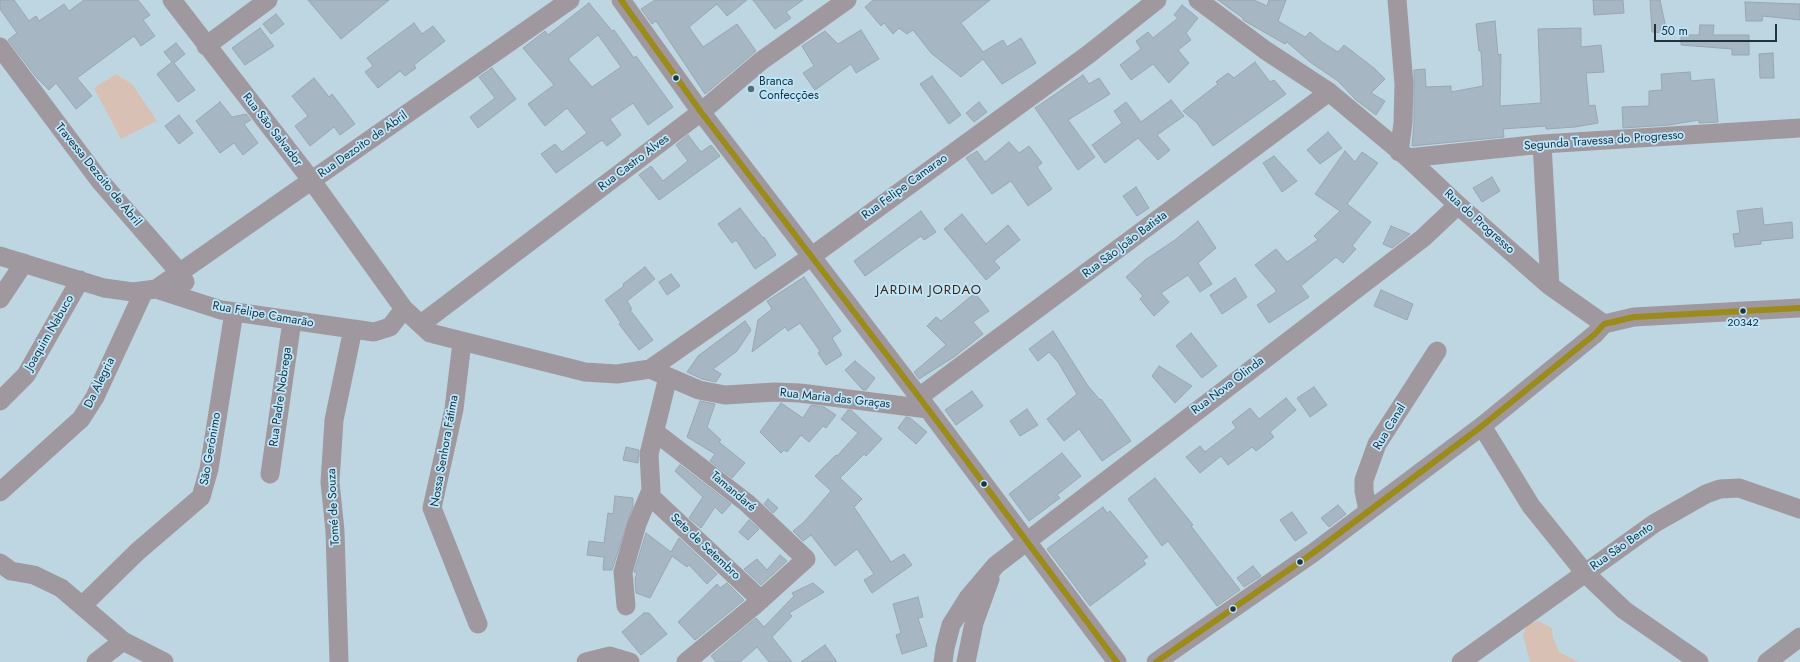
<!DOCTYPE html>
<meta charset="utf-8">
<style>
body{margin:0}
#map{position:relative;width:1800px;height:662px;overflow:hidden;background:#bed6e2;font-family:Jost,sans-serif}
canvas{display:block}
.scale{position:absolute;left:1654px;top:24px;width:123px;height:18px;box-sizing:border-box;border:2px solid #20323a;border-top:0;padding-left:5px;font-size:12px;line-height:14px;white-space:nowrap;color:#20323a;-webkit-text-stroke:3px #bce8fe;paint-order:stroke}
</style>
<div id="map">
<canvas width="1800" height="662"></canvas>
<div class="scale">50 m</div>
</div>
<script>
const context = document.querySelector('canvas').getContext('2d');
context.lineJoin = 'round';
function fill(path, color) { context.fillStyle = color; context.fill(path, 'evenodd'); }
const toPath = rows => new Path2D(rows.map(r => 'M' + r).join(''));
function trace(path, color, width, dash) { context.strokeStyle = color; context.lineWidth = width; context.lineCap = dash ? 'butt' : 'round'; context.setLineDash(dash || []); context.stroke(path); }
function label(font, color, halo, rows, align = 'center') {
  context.font = font + ' Jost,sans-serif'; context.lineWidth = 3.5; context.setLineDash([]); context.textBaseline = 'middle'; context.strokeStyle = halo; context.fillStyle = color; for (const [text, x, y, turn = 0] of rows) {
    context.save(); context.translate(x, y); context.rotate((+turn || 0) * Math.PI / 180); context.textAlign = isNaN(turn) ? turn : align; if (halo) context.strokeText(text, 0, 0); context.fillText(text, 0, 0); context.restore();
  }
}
fill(toPath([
 [116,74,132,84,157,121,121,139,94,88],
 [1539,621,1552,628,1553,638,1559,652,1579,662,1530,662,1523,635,1527,624]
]), '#d8c1b4');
const building = toPath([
 [0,0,14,0,29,21,36,16,39,21,64,4,69,11,84,0,138,0,150,15,143,20,155,36,141,46,134,36,77,78,92,96,76,109,56,83,49,90,37,78,8,40,17,33,0,9,0,0],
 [308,0,389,0,341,39,308,0],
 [655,0,747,0,727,16,717,4,689,27,703,47,737,24,756,51,705,94,656,21,652,24,641,9,655,0],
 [753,0,803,0,786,12,791,18,775,29,753,0],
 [873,0,990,0,961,23,983,52,1003,40,1007,47,1021,38,1036,63,1002,84,983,59,961,77,931,53,913,30,907,34,899,28,893,34,884,23,881,26,865,7,873,0],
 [1218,0,1254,0,1267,6,1269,0,1286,0,1278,21,1305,37,1310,32,1322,42,1338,52,1344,45,1374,68,1385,79,1371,93,1385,101,1376,115,1356,100,1338,81,1310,62,1287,42,1285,44,1243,20,1243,18,1218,0],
 [1593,0,1623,0,1624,13,1594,15,1593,0],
 [1650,0,1660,0,1667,33,1652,32,1650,0],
 [1745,2,1800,4,1800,20,1763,16,1762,21,1746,21,1745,2],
 [589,3,612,31,614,30,634,58,636,56,673,107,648,125,633,103,610,119,621,135,607,146,602,140,556,173,541,154,555,144,562,152,587,133,567,108,545,126,528,104,554,85,523,48,545,31,548,35,589,3],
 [598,35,621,67,592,87,568,59,598,35],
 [1182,5,1198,18,1186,33,1191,40,1178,50,1189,63,1169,83,1153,64,1131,80,1120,65,1141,49,1136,41,1148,32,1153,38,1178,18,1174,15,1182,5],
 [276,14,284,24,271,34,263,24,276,14],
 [1495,21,1498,55,1501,54,1500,106,1541,103,1538,29,1581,28,1581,47,1601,45,1604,72,1586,73,1589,106,1595,105,1598,123,1575,127,1546,129,1546,126,1503,129,1504,137,1412,146,1414,123,1414,70,1425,69,1426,87,1451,86,1451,92,1483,86,1481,51,1479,51,1476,24,1495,21],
 [414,23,422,34,433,26,445,41,414,65,416,68,405,76,400,71,378,88,365,72,373,66,367,58,414,23],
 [1700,25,1714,25,1713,35,1749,35,1749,55,1732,55,1732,49,1681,45,1681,35,1699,35,1700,25],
 [260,28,274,46,245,65,232,48,260,28],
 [861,30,879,59,856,73,851,64,815,90,803,73,814,66,802,46,825,31,838,44,861,30],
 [176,43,185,54,174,63,195,90,178,102,157,74,172,62,164,52,176,43],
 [1773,53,1774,78,1760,78,1759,54,1773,53],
 [1255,62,1270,82,1274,80,1286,94,1213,146,1197,123,1183,111,1218,84,1216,82,1228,73,1234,78,1255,62],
 [492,68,516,99,478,128,470,117,495,98,479,77,492,68],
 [1690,72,1691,81,1714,79,1718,122,1699,123,1699,120,1669,125,1623,128,1622,107,1649,106,1649,91,1662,90,1661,74,1690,72],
 [1083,75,1089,84,1099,78,1110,94,1068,120,1095,157,1078,170,1035,108,1083,75],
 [932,76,961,115,949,124,920,84,932,76],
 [314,78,329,97,332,94,355,124,340,135,334,127,310,146,295,126,308,116,292,96,314,78],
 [1171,100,1184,116,1157,135,1170,150,1158,160,1138,138,1105,163,1092,145,1122,123,1114,111,1126,102,1141,122,1171,100],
 [220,102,232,117,246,114,251,120,244,124,258,143,243,155,234,143,220,153,196,121,220,102],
 [979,102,987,112,974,122,966,113,979,102],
 [179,115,193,133,179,144,165,126,179,115],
 [1328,132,1342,148,1320,164,1307,150,1328,132],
 [688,135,701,152,711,145,720,156,659,200,639,175,651,166,663,181,688,161,676,145,688,135],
 [1009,142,1019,153,1029,146,1042,163,1037,167,1052,189,1028,206,1011,181,992,194,966,158,977,151,985,162,1009,142],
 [1345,151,1355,162,1362,152,1378,163,1347,204,1371,222,1352,246,1356,249,1343,263,1336,257,1301,286,1309,297,1269,323,1257,305,1276,292,1276,290,1255,265,1276,249,1287,262,1318,240,1314,236,1340,211,1315,194,1345,151],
 [1274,156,1297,181,1282,192,1263,163,1274,156],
 [1492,177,1500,191,1482,202,1473,188,1492,177],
 [1136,187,1149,208,1137,216,1123,196,1136,187],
 [740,208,763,238,764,237,776,255,755,269,736,240,732,243,718,224,740,208],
 [1762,208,1764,225,1792,222,1793,238,1761,241,1761,244,1735,247,1733,234,1740,233,1737,211,1762,208],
 [921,211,936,232,924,240,921,236,865,276,854,261,921,211],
 [962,214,986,244,1008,225,1020,240,994,261,1000,268,986,280,944,229,962,214],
 [1198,221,1216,248,1198,263,1212,284,1200,292,1188,275,1161,293,1169,302,1154,316,1140,299,1143,296,1126,277,1145,260,1175,240,1198,221],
 [1391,226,1410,234,1392,248,1383,244,1391,226],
 [645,267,655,279,627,301,632,309,630,310,653,340,639,350,619,324,621,323,605,300,624,286,623,284,645,267],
 [671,274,680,286,667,295,659,282,671,274],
 [804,277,841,331,832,338,842,355,826,365,818,353,820,351,800,323,788,331,785,327,752,352,758,320,772,309,767,301,804,277],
 [1235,278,1247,297,1222,314,1210,295,1235,278],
 [1381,290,1413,304,1407,320,1374,306,1381,290],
 [975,293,989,311,973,322,983,334,954,357,919,379,914,372,946,345,927,326,936,317,941,321,975,293],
 [745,321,751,330,737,351,713,369,721,374,716,382,702,379,687,372,698,356,745,321],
 [1053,331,1088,386,1100,400,1101,399,1131,441,1102,461,1079,429,1064,441,1047,419,1077,394,1058,362,1049,352,1038,361,1029,349,1053,331],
 [1191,333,1217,366,1202,378,1176,346,1191,333],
 [855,361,875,378,866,390,863,390,845,370,855,361],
 [1159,366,1192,386,1175,403,1152,376,1159,366],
 [1314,387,1327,405,1310,417,1297,398,1314,387],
 [972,391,983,406,956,425,945,410,972,391],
 [1286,398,1296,410,1270,432,1274,437,1256,451,1252,447,1228,465,1221,456,1200,473,1186,457,1200,446,1205,452,1236,428,1232,422,1250,408,1259,419,1286,398],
 [700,401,715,404,707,427,721,440,719,442,745,463,732,478,710,461,715,454,687,437,700,401],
 [781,403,803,418,811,405,824,407,836,415,826,428,823,426,809,442,801,435,787,452,784,450,781,453,760,432,781,403],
 [1027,409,1038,425,1020,436,1010,421,1027,409],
 [848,410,851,410,882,439,866,456,864,454,840,478,862,499,854,507,891,562,904,554,912,565,872,593,864,580,874,574,857,549,835,566,811,535,803,541,793,531,804,522,831,491,815,476,836,455,837,456,858,433,841,419,848,410],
 [906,417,910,418,927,432,916,444,898,428,906,417],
 [626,447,639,450,638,463,623,460,626,447],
 [1062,453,1081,476,1057,495,1060,498,1029,521,1009,494,1062,453],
 [680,465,731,504,722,514,715,507,701,528,689,518,703,497,675,471,680,465],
 [1155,478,1193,525,1191,526,1240,590,1217,606,1168,541,1162,546,1128,499,1155,478],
 [615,496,633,498,633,506,612,570,603,570,604,557,587,555,589,541,604,543,608,513,613,514,615,496],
 [768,499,778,508,773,513,764,504,768,499],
 [1338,505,1346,514,1329,527,1321,518,1338,505],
 [1103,507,1107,513,1110,511,1148,557,1143,560,1146,564,1090,606,1047,549,1103,507],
 [1292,512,1307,533,1295,541,1280,520,1292,512],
 [749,520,759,529,748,540,739,532,749,520],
 [646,533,671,552,679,538,717,574,707,584,689,565,687,567,672,556,650,598,636,593,635,578,637,573,634,572,646,533],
 [780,555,787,561,761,585,744,569,757,559,767,570,780,555],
 [1253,566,1261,576,1244,587,1237,578,1253,566],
 [727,583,744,600,695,640,678,622,717,584,720,588,727,583],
 [813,583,824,592,789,613,792,616,772,637,792,662,769,662,757,647,740,662,716,662,711,656,756,618,764,627,794,596,792,593,813,583],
 [918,597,923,617,918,618,927,646,902,654,896,635,901,633,893,604,918,597],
 [644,613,649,613,667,634,641,655,622,632,644,613],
 [825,645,837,662,801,662,825,645]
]);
fill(building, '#a6b7c3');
trace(building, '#97a7b2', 1);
trace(toPath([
 [172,0,312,181,404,309,430,333,585,372,617,374,650,369,812,256,1089,54,1157,0],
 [621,0,701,112,919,397,1117,662],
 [1198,0,1265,50,1329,92,1408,158,1458,205,1550,286,1604,324,1634,317,1800,308],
 [1397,0,1404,84,1403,123,1399,152],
 [206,46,268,0],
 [0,47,100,181,179,272,185,282],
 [1542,144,1550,286],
 [1408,158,1542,144,1800,128],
 [0,256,104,288,133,292,156,289,221,310,374,332,390,327,404,309],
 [156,289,570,0],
 [0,299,24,263],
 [421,324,701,112,761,61,847,0],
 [462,342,454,409,432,508,478,624],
 [650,369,699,390,725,395,775,392,800,393,928,409],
 [919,397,1329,92],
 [0,401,26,375,80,280],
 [1482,426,1531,506,1585,573,1624,610,1699,662],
 [655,432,747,503,806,559,754,606,686,662],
 [270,474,292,321],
 [0,492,81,419,95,397,144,291],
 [649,495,761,600],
 [1368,511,1364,491,1364,480,1377,444,1437,351],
 [0,563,11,571,34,575,61,588,123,641,164,662],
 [82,606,137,552,201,497,209,469,234,312],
 [626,606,623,572,637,524,651,490,649,454,668,377],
 [96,662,123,641],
 [339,662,335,531,330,482,334,420,353,329],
 [586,662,610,656,630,662],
 [943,662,945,648,951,625,968,598,996,565,1423,238,1458,205],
 [966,662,974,623,990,579],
 [1156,662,1313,553,1482,426,1595,334,1604,324],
 [1461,662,1655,523,1706,494,1720,489,1739,488,1800,509],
 [1767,662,1800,637]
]), '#9f999f', 19);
trace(toPath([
 [621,0,701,112,919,397,1117,662],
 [1156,662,1313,553,1482,426,1595,334,1604,324,1634,317,1800,308]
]), '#9b8b1a', 6);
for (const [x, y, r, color] of [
 [676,78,3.5,"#20323a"],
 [751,89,4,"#576b75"],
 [1743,311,3.5,"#20323a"],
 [984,484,3.5,"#20323a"],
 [1300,562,3.5,"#20323a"],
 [1233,609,3.5,"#20323a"]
]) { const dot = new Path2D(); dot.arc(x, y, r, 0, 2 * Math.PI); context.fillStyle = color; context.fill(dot); trace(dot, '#bce8fe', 1.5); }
label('11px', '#20323a', '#bce8fe', [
 ["20342",1743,323]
]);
label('12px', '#20323a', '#bce8fe', [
 ["Branca",759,82],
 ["Confecções",759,96]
], 'left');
label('12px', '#20323a', '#bce8fe', [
 ["Rua São Salvador",272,130,52],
 ["Segunda Travessa do Progresso",1604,141,-4],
 ["Rua Dezoito de Abril",363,145,-35],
 ["Rua Castro Alves",634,163,-37],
 ["Travessa Dezoito de Abril",98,175,51],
 ["Rua Felipe Camarao",905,187,-36],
 ["Rua do Progresso",1479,222,42],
 ["Rua São João Batista",1125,245,-37],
 ["Rua Felipe Camarão",263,315,10],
 ["Joaquim Nabuco",50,333,-60],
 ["Da Alegria",100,383,-64],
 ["Rua Nova Olinda",1228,386,-37],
 ["Rua Padre Nobrega",281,397,-82],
 ["Rua Maria das Graças",835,399,6],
 ["Rua Canal",1390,427,-59],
 ["São Gerônimo",211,449,-80],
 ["Nossa Senhora Fátima",445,451,-80],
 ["Tamandaré",733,492,40],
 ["Tomé de Souza",334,507,-93],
 ["Sete de Setembro",705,547,43],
 ["Rua São Bento",1622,547,-35]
]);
context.letterSpacing = '1px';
label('13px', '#481b00', '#bce8fe', [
 ["JARDIM JORDAO",929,291]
]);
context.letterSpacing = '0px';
</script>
